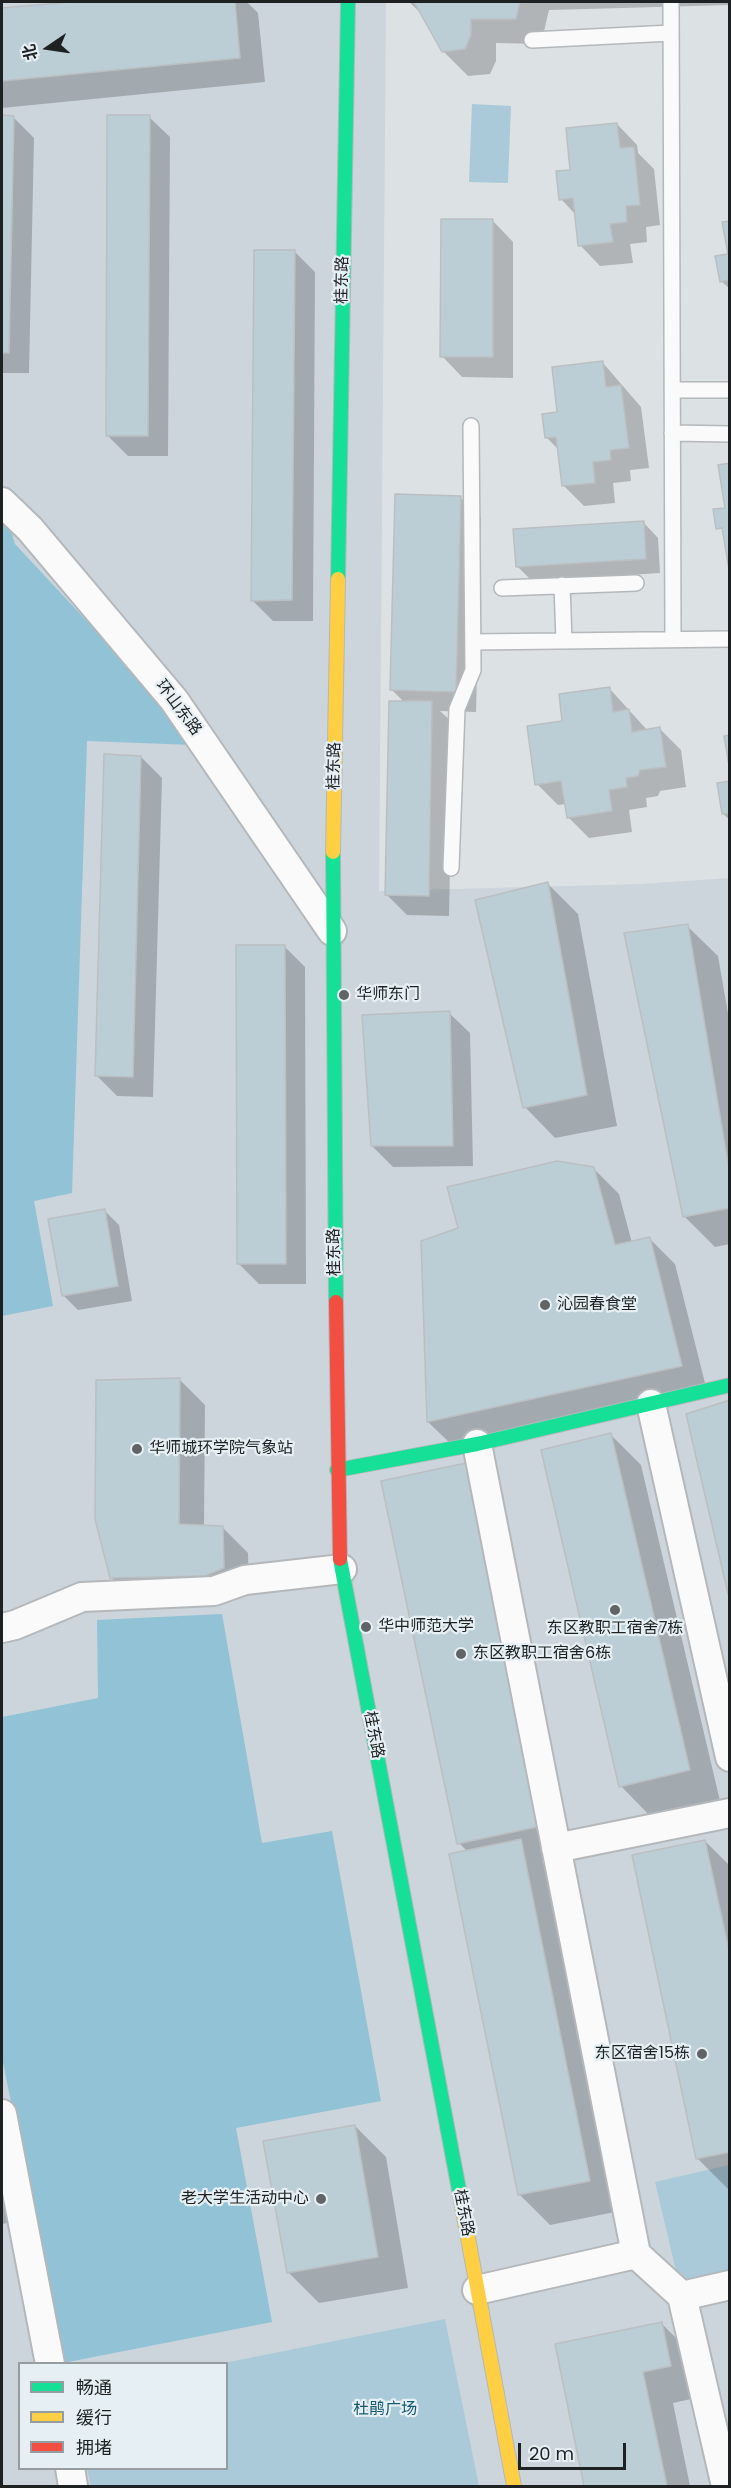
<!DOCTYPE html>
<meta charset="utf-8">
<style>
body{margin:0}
#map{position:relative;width:731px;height:2488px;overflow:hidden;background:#dce1e4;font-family:Poppins,"Noto Sans SC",sans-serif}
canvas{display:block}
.frame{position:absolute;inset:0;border:3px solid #1e2122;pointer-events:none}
.legend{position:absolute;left:18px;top:2362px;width:210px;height:108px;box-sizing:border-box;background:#e6f0f4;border:2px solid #969da0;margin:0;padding:8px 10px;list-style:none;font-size:18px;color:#1e2122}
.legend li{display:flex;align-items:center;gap:12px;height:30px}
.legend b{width:30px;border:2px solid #969da0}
.north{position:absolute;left:18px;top:18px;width:60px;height:60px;-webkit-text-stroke:4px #e6f0f4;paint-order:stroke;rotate:257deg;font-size:16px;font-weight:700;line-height:24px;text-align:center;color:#1e2122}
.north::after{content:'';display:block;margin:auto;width:21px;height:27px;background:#1e2122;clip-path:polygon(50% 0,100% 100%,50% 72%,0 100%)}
.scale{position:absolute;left:518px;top:2443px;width:108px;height:27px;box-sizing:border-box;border:3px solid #1e2122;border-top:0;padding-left:8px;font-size:18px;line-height:21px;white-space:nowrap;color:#1e2122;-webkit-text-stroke:4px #e6f0f4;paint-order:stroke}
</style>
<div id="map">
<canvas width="731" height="2488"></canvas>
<div class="frame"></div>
<ul class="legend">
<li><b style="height:8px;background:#16e098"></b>畅通</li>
<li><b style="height:8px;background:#ffcf43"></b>缓行</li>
<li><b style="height:8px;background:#f24e42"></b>拥堵</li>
</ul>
<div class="north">北</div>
<div class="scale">20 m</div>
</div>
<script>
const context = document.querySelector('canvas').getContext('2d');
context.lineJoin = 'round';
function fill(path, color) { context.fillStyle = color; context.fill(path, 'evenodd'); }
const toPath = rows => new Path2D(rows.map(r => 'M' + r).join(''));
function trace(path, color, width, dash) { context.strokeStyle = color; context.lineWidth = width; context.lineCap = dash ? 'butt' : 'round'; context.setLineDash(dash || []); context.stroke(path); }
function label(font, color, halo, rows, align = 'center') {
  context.font = font + ' Poppins,"Noto Sans SC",sans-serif'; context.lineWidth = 4.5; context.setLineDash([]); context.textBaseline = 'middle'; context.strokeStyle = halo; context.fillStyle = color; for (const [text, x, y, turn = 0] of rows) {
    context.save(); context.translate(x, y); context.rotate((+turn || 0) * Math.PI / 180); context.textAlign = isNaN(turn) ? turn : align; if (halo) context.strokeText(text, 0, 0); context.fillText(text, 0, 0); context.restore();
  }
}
fill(toPath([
 [2,2,386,2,379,891,641,884,729,878,729,2486,2,2486],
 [20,2364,226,2364,226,2468,20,2468]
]), '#cbd5db');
fill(toPath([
 [472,104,511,106,508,183,469,182],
 [729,2165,729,2285,682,2296,655,2182],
 [445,2319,479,2486,91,2486,87,2469,226,2468,224,2363]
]), '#aacad9');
fill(toPath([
 [2,500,15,544,165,705,193,745,87,741,72,1193,34,1201,53,1306,2,1316],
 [222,1614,262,1843,332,1831,381,2101,236,2128,272,2322,63,2363,2,2057,2,1717,98,1698,97,1620]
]), '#92c2d6');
fill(toPath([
 [86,2,247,2,258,13,265,82,2,108,2,10],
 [409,2,730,2,730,5,549,10,541,44,496,43,496,61,490,74,468,76,443,51,424,16],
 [2,117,13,117,34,138,29,373,2,373],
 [149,117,170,137,168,456,128,456,107,435],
 [617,124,637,145,638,153,654,169,660,225,646,227,647,242,630,244,633,263,600,266,580,245,576,215,561,199,572,171],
 [493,221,513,242,513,378,462,377,442,356],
 [294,251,315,272,313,621,273,621,252,600],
 [730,255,730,289,721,281],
 [603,363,641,407,649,468,630,470,631,481,613,483,615,503,584,506,563,485,559,450,547,438,559,413],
 [461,498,481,518,476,712,440,711,453,723,449,916,407,915,386,894,404,702,392,690],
 [644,523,658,538,660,573,532,581,517,566],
 [609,688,648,731,660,729,681,750,686,787,660,791,658,796,646,798,647,807,629,810,632,832,589,838,568,817,566,804,558,805,537,784,564,722],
 [141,757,162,778,153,1097,117,1096,96,1075],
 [730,783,730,820,723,814],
 [547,883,578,914,617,1126,555,1138,525,1107],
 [687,926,718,956,730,1025,730,1244,715,1247,684,1216],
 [284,946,305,967,306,1284,259,1284,238,1263],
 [449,1013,470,1033,473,1166,393,1167,372,1146],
 [593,1168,619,1194,632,1243,650,1239,675,1264,707,1391,454,1447,428,1422,460,1229],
 [104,1210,119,1225,132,1301,78,1310,63,1295],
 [179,1379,205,1405,204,1527,222,1527,248,1553,249,1593,231,1601,137,1603,111,1577],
 [611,1435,641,1465,720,1801,651,1817,621,1786],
 [465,1465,496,1496,571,1856,542,1862,551,1871,620,2211,550,2225,519,2194,467,1851,459,1843],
 [705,1841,730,1866,728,2189,697,2158],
 [2,2117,23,2220,2,2224],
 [355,2126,386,2157,408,2288,319,2303,288,2272],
 [661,2323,692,2354,700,2397,673,2403,690,2486,586,2486,557,2345]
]), '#0003');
const building = toPath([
 [71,2,235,2,240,58,2,81,2,8,71,2],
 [414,2,520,2,516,19,471,19,471,35,465,49,442,52,414,2],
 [2,115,14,116,9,353,2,353,2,115],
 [107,115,150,115,148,436,106,436,107,115],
 [617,123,620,148,634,147,640,205,626,206,627,222,610,224,613,242,578,246,573,198,559,200,556,171,570,170,566,128,617,123],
 [441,219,493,219,493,357,440,357,441,219],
 [730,221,730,286,729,280,720,282,715,256,728,254,722,222,730,221],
 [254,250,295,250,292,600,251,601,254,250],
 [603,361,606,387,621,385,629,448,610,450,611,460,593,462,595,483,562,486,556,437,545,438,542,414,557,412,552,367,603,361],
 [730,463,730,576,722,528,716,529,713,509,725,508,718,465,730,463],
 [395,494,461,496,456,692,390,690,395,494],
 [644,521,646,559,516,567,513,529,644,521],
 [610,687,613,712,629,709,632,732,660,727,666,767,640,770,638,776,626,778,627,787,609,790,612,811,567,818,561,781,535,785,527,726,562,721,559,694,610,687],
 [389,701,432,701,429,896,385,895,389,701],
 [730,735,730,771,724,736,730,735],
 [104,754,141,756,133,1077,95,1076,104,754],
 [730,781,730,813,722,814,717,783,730,781],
 [548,882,587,1095,523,1108,475,900,548,882],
 [688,924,730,1175,730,1208,683,1217,624,933,688,924],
 [236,945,285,945,286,1264,237,1264,236,945],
 [450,1011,453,1146,371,1146,362,1015,450,1011],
 [557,1161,594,1167,615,1245,650,1237,682,1366,427,1422,421,1241,458,1228,447,1187,557,1161],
 [105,1209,118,1286,62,1296,48,1219,105,1209],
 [180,1378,179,1524,223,1526,224,1568,205,1576,110,1578,95,1519,96,1380,180,1378],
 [730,1400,730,1602,686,1414,730,1400],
 [611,1433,690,1770,619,1787,541,1450,611,1433],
 [466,1463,541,1826,457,1844,381,1481,466,1463],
 [521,1839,590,2181,518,2195,449,1854,521,1839],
 [705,1840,730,1955,730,2152,696,2159,632,1855,705,1840],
 [355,2125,378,2257,287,2273,263,2141,355,2125],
 [662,2322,671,2366,643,2372,667,2486,584,2486,555,2344,662,2322]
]);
fill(building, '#bbcdd5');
trace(building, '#bcbfc2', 1.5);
const lane = toPath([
 [671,2,673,639],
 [532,40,671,33],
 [672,390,730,390],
 [672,433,730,434],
 [562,585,564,641],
 [502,588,636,583],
 [473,642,730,639],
 [451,868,457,709,473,670,471,426]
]);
const street = toPath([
 [2,502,30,529,174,700,332,931],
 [651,1404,730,1757],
 [477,1444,636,2254],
 [2,1628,15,1625,82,1597,214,1591,245,1580,342,1569],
 [556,1848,730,1813],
 [2,2114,50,2364],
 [477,2290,636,2254,682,2296,730,2285],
 [682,2296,726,2486],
 [70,2468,73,2486]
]);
const fast = toPath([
 [338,579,348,2],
 [333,852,336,1302],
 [337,1470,477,1444,730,1385],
 [340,1559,460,2195]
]);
const slow = toPath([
 [333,852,338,579],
 [460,2195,514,2486]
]);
const jam = toPath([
 [336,1302,340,1559]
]);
trace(lane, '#b4b8bb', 18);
trace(street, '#b4b8bb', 32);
trace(fast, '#b4b8bb', 16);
trace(slow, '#b4b8bb', 16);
trace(jam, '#b4b8bb', 16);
trace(lane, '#fafafb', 15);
trace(street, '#fafafb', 28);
trace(fast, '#16e098', 14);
trace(slow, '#ffcf43', 14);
trace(jam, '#f24e42', 14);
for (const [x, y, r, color] of [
 [344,995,6,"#606466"],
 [545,1305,6,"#606466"],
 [137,1449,6,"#606466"],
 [615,1610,6,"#606466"],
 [366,1627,6,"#606466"],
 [461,1654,6,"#606466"],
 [702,2054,6,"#606466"],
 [321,2199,6,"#606466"]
]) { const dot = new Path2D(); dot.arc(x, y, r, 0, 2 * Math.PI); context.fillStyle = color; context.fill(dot); trace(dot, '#e6f0f4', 2); }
label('16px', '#1e2122', '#e6f0f4', [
 ["桂东路",343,280,-89],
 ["环山东路",178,708,53],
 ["桂东路",335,766,-89],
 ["桂东路",335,1252,-91],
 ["桂东路",373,1735,79],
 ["桂东路",463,2213,79]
]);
label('16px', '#1e2122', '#e6f0f4', [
 ["华师东门",356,995],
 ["沁园春食堂",557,1305],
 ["华师城环学院气象站",149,1449],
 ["华中师范大学",378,1627],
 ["东区教职工宿舍7栋",615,1629,"center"],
 ["东区教职工宿舍6栋",473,1654],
 ["东区宿舍15栋",690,2054,"right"],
 ["老大学生活动中心",309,2199,"right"]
], 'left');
label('16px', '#175a72', '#e6f0f4', [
 ["杜鹃广场",385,2410]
]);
</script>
